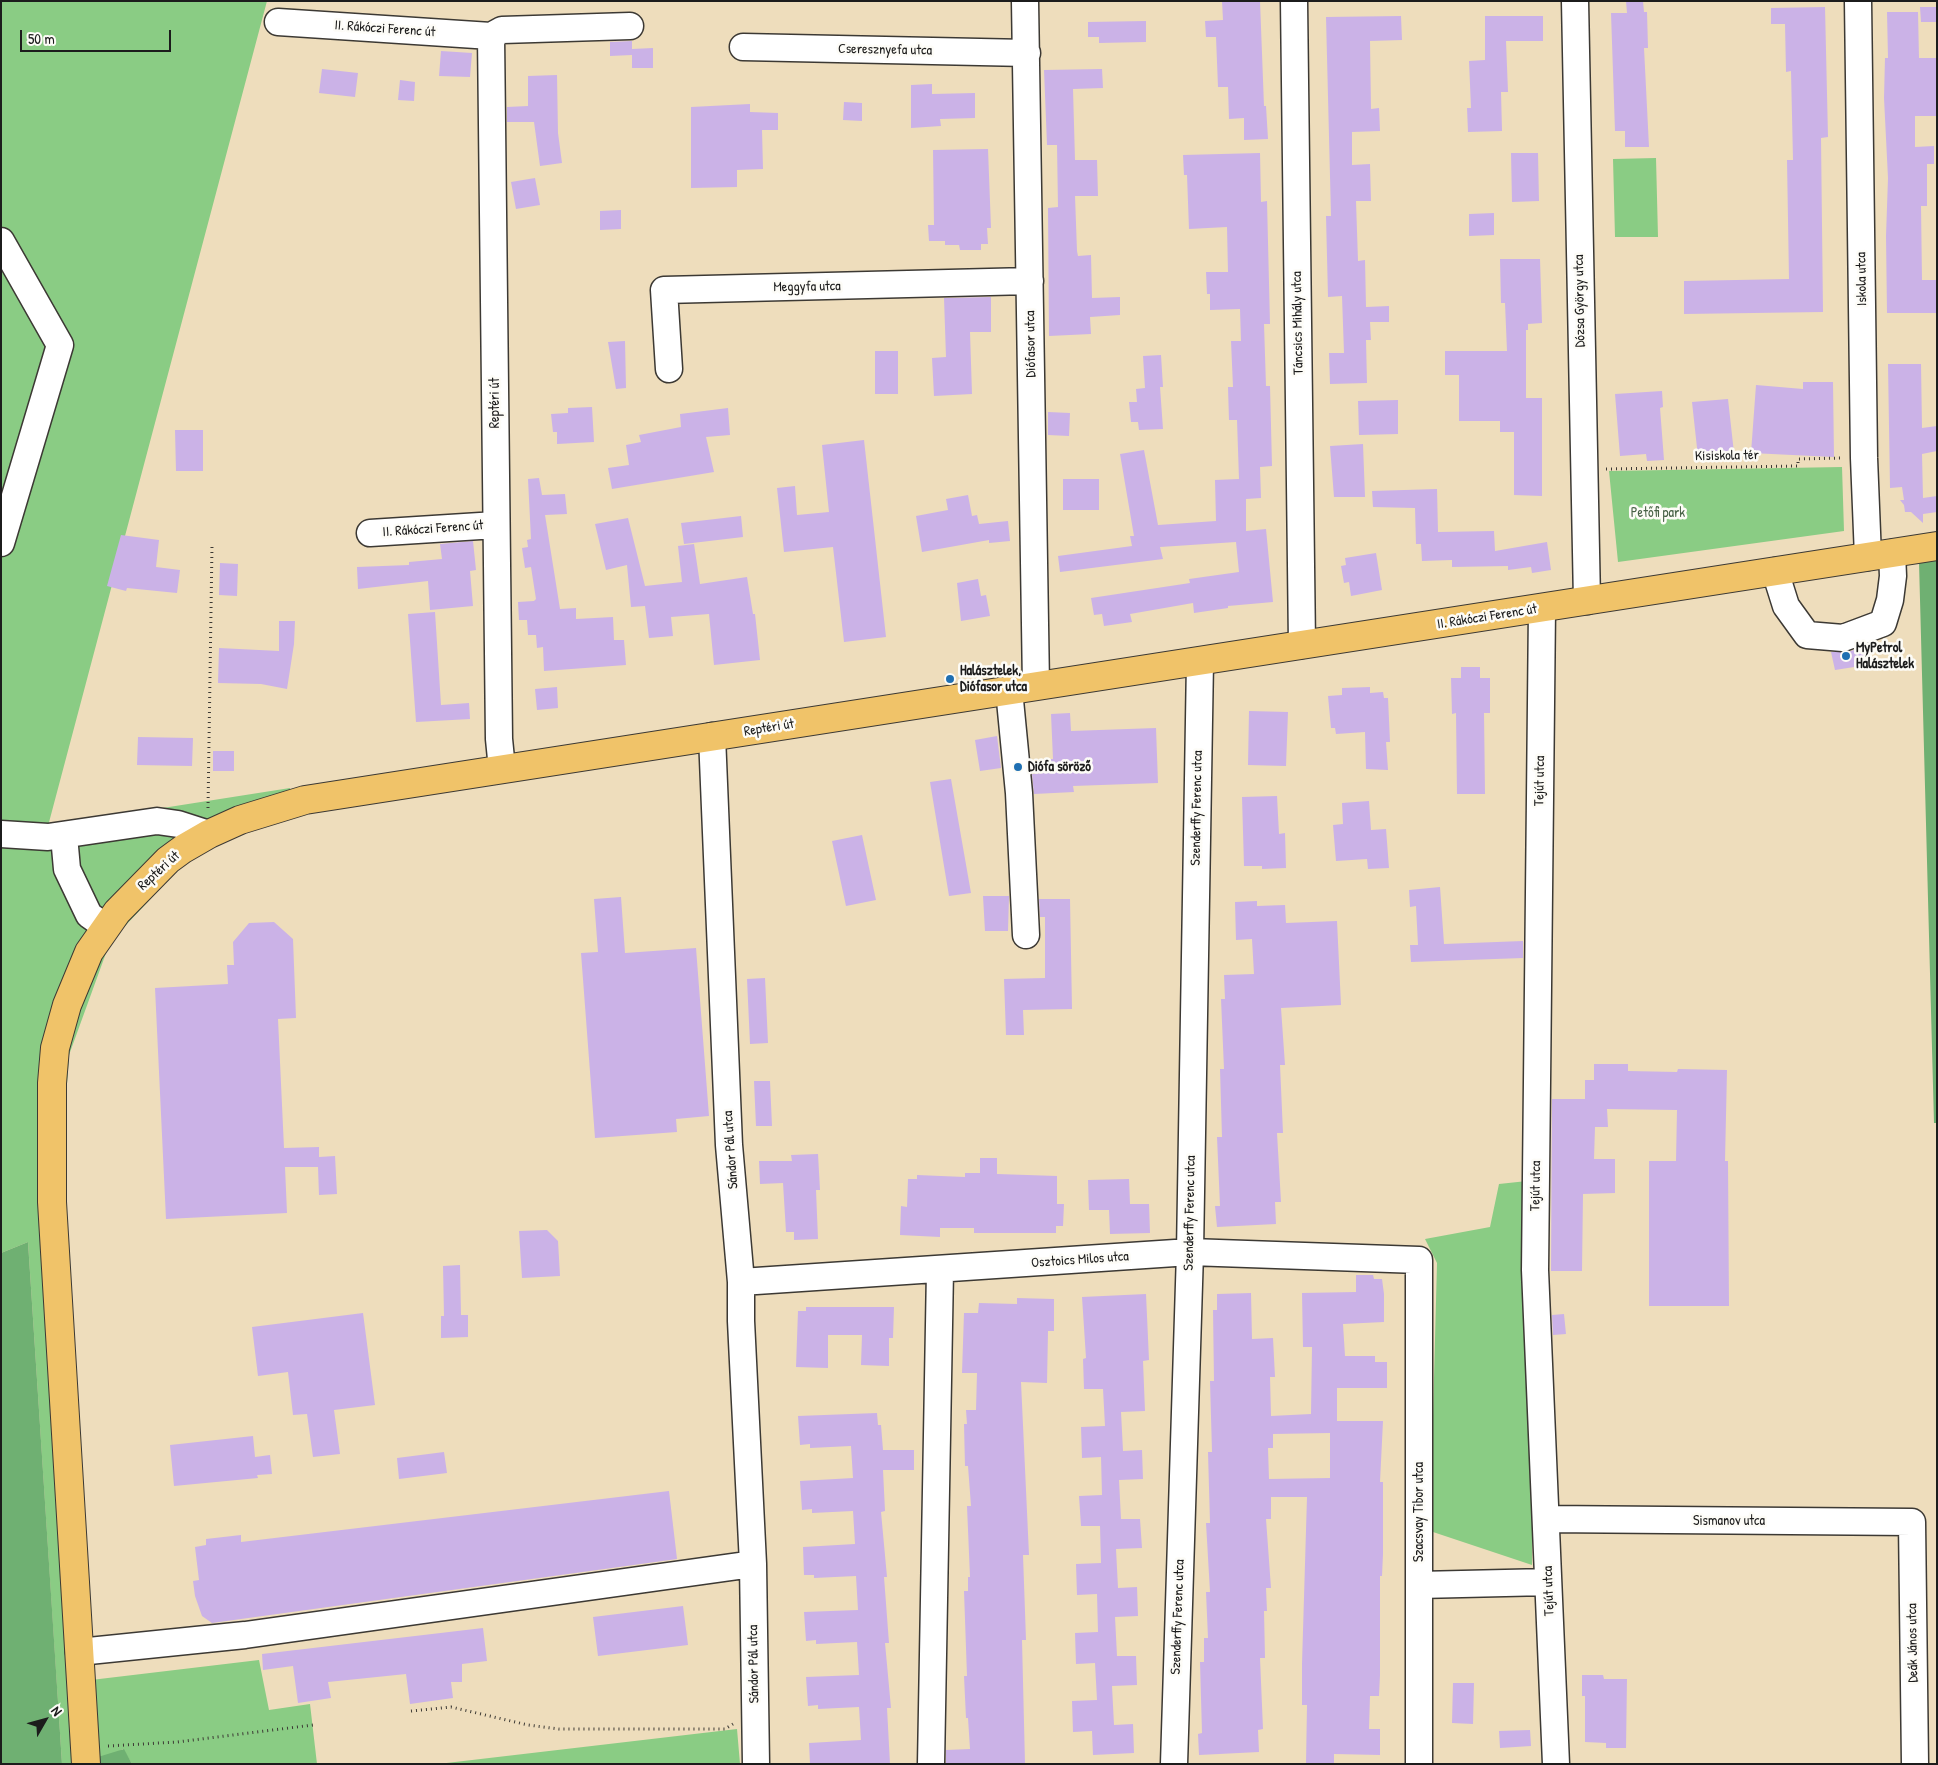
<!DOCTYPE html>
<meta charset="utf-8">
<style>
body{margin:0}
#map{position:relative;width:1938px;height:1765px;overflow:hidden;background:#eeddbc;font-family:"Patrick Hand",sans-serif}
canvas{display:block}
.frame{position:absolute;inset:0;border:2px solid #1c1c1c;pointer-events:none}
.north{position:absolute;left:20px;top:1695px;width:50px;height:50px;-webkit-text-stroke:4px #fdfcf7;paint-order:stroke;rotate:52deg;font-size:14px;font-weight:700;line-height:20px;text-align:center;color:#1c1c1c}
.north::after{content:'';display:block;margin:auto;width:18px;height:22px;background:#1c1c1c;clip-path:polygon(50% 0,100% 100%,50% 72%,0 100%)}
.scale{position:absolute;left:20px;top:30px;width:151px;height:22px;box-sizing:border-box;border:2px solid #1c1c1c;border-top:0;padding-left:6px;font-size:15px;line-height:18px;white-space:nowrap;color:#1c1c1c;-webkit-text-stroke:4px #fdfcf7;paint-order:stroke}
</style>
<div id="map">
<canvas width="1938" height="1765"></canvas>
<div class="frame"></div>
<div class="north">N</div>
<div class="scale">50 m</div>
</div>
<script>
const context = document.querySelector('canvas').getContext('2d');
context.lineJoin = 'round';
function fill(path, color) { context.fillStyle = color; context.fill(path, 'evenodd'); }
const toPath = rows => new Path2D(rows.map(r => 'M' + r).join(''));
function trace(path, color, width, dash) { context.strokeStyle = color; context.lineWidth = width; context.lineCap = dash ? 'butt' : 'round'; context.setLineDash(dash || []); context.stroke(path); }
function label(font, color, halo, rows, align = 'center') {
  context.font = font + ' "Patrick Hand",sans-serif'; context.lineWidth = 5; context.setLineDash([]); context.textBaseline = 'middle'; context.strokeStyle = halo; context.fillStyle = color; for (const [text, x, y, turn = 0] of rows) {
    context.save(); context.translate(x, y); context.rotate((+turn || 0) * Math.PI / 180); context.textAlign = isNaN(turn) ? turn : align; if (halo) context.strokeText(text, 0, 0); context.fillText(text, 0, 0); context.restore();
  }
}
fill(toPath([
 [1,1,267,1,48,826,290,788,294,807,191,856,110,942,69,1055,58,1212,91,1680,259,1660,269,1710,310,1704,317,1764,132,1764,123,1749,98,1764,62,1764,28,1242,1,1253],
 [1656,158,1658,237,1615,237,1613,159],
 [1842,467,1844,531,1618,562,1609,471],
 [1527,1181,1533,1381,1532,1565,1430,1531,1437,1263,1425,1239,1490,1227,1499,1184],
 [737,1729,740,1764,438,1764,455,1762]
]), '#8acc84');
fill(toPath([
 [1937,559,1937,1123,1934,1123,1919,562],
 [28,1242,55,1655,62,1764,1,1764,1,1253],
 [124,1749,132,1764,98,1764,98,1757]
]), '#6fb072');
fill(toPath([
 [1222,1,1260,1,1264,106,1266,106,1268,139,1244,140,1244,118,1229,119,1228,87,1218,87,1216,37,1206,37,1205,21,1223,20],
 [1626,1,1643,1,1644,12,1647,12,1648,48,1644,48,1649,147,1625,147,1625,131,1615,131,1611,13,1627,13],
 [1825,7,1828,137,1821,138,1823,312,1684,314,1684,281,1789,279,1787,160,1793,160,1791,71,1786,72,1785,24,1771,24,1771,8],
 [1920,7,1937,7,1937,22,1921,22],
 [1887,12,1918,12,1919,58,1937,58,1937,116,1915,116,1915,147,1934,146,1934,164,1927,164,1927,206,1921,206,1922,280,1937,280,1937,313,1887,313,1886,236,1888,178,1884,98,1885,58,1888,58],
 [1401,16,1402,40,1370,41,1371,109,1379,108,1380,131,1352,132,1352,165,1370,164,1371,201,1356,201,1358,261,1365,260,1366,307,1389,306,1389,322,1370,322,1371,340,1366,340,1367,383,1330,384,1329,353,1344,353,1342,296,1328,297,1326,216,1331,216,1326,17],
 [1485,16,1543,16,1543,41,1506,41,1508,92,1501,92,1502,131,1468,132,1467,108,1471,108,1469,61,1485,60],
 [1146,21,1146,42,1099,43,1099,37,1088,37,1088,22],
 [632,41,632,49,653,48,653,68,632,68,632,55,610,56,610,42],
 [441,51,472,53,470,77,439,76],
 [322,69,358,73,355,97,319,93],
 [1102,69,1103,88,1073,89,1075,160,1097,160,1098,196,1075,196,1077,251,1078,256,1091,255,1092,298,1120,297,1120,315,1090,317,1091,334,1049,336,1048,208,1058,207,1057,145,1047,145,1044,70],
 [557,75,558,133,562,163,540,166,534,122,507,122,507,107,528,106,528,76],
 [400,80,415,82,414,101,398,100],
 [932,84,932,94,975,93,975,118,940,119,941,126,911,128,911,85],
 [844,102,862,103,862,121,843,120],
 [750,104,750,112,778,113,778,130,762,130,763,169,737,170,737,187,691,188,691,107],
 [988,149,991,228,987,228,988,244,981,244,981,250,960,250,959,245,945,245,945,241,929,241,928,225,934,225,933,150],
 [1260,153,1261,202,1267,201,1270,324,1264,324,1266,386,1270,386,1272,466,1260,467,1261,498,1246,499,1246,531,1266,529,1273,602,1228,606,1228,608,1194,613,1193,603,1130,614,1132,622,1104,626,1102,614,1094,615,1091,598,1190,583,1189,579,1239,572,1236,542,1160,547,1163,559,1060,572,1058,556,1132,546,1130,536,1134,536,1120,454,1144,450,1158,525,1216,521,1215,480,1239,479,1237,420,1229,420,1228,387,1233,387,1231,341,1241,341,1240,309,1210,310,1210,294,1207,294,1206,272,1228,272,1227,227,1189,229,1187,175,1184,175,1183,155],
 [1511,153,1538,153,1539,201,1512,202],
 [535,178,540,205,516,209,511,182],
 [621,210,621,229,600,230,600,211],
 [1494,213,1494,235,1469,236,1469,214],
 [1500,259,1540,259,1542,323,1528,324,1528,330,1526,330,1526,398,1542,398,1542,496,1514,495,1514,432,1500,432,1500,421,1459,421,1459,375,1445,375,1445,351,1507,351,1505,303,1501,303],
 [991,297,991,332,970,332,972,394,934,396,932,358,946,357,944,298],
 [625,341,626,388,616,389,608,342],
 [875,351,898,351,898,394,875,394],
 [1161,355,1163,387,1160,387,1163,429,1139,430,1138,422,1131,422,1129,402,1137,402,1136,389,1145,388,1143,356],
 [1888,364,1921,364,1922,428,1937,426,1937,451,1922,454,1923,498,1937,496,1937,512,1923,514,1923,523,1911,512,1905,512,1904,505,1900,500,1904,500,1902,487,1890,488],
 [1803,382,1833,382,1834,457,1751,453,1756,385,1803,389],
 [1662,391,1663,407,1660,408,1664,460,1647,461,1646,454,1620,456,1615,394],
 [1728,399,1734,453,1698,457,1692,402],
 [1398,400,1398,434,1359,435,1358,401],
 [592,407,594,442,557,444,557,432,553,432,551,414,568,413,568,408],
 [728,408,730,435,706,437,714,472,612,489,608,468,629,465,626,445,641,442,639,435,681,427,680,414],
 [1048,412,1070,413,1069,436,1048,435],
 [175,430,203,430,203,471,176,471],
 [864,440,886,637,844,642,833,547,784,552,777,488,795,486,797,515,829,512,822,445],
 [1363,444,1365,497,1334,497,1330,446],
 [539,478,542,495,565,494,567,514,545,515,560,609,576,608,576,619,613,617,614,640,624,640,626,665,544,671,543,647,537,648,536,635,528,635,527,620,519,620,518,602,534,601,536,599,531,567,525,568,522,548,528,547,527,540,531,539,528,479],
 [1063,479,1099,479,1099,510,1063,510],
 [1437,489,1438,532,1494,531,1495,551,1547,542,1551,570,1532,573,1531,567,1508,570,1508,566,1452,567,1452,560,1422,561,1421,544,1416,544,1415,508,1373,507,1372,491],
 [968,495,972,516,977,515,979,524,1008,521,1010,541,989,543,989,540,922,552,916,516,948,510,946,499],
 [741,516,743,537,684,544,681,523],
 [628,518,645,586,682,582,678,546,694,544,700,584,747,577,753,614,755,614,760,660,714,665,709,614,671,617,673,636,649,638,645,606,631,607,627,565,606,570,595,524],
 [121,535,159,540,156,567,180,570,177,593,127,588,126,591,107,586],
 [473,541,476,570,470,571,473,606,430,610,428,581,358,589,357,567,409,565,409,562,442,559,440,544],
 [1376,553,1382,590,1351,596,1349,582,1344,583,1341,566,1346,565,1345,558],
 [220,563,238,564,237,596,219,595],
 [978,579,981,596,986,595,990,616,961,621,957,583],
 [435,612,441,705,469,703,470,719,416,722,408,614],
 [279,621,295,621,294,644,287,689,261,684,218,683,219,648,279,651],
 [1868,645,1869,654,1865,655,1867,665,1835,670,1831,652,1848,652],
 [1461,667,1480,667,1480,678,1490,678,1490,713,1484,713,1485,794,1457,794,1456,713,1452,714,1451,678,1461,678],
 [557,687,558,708,537,710,535,689],
 [1370,687,1370,693,1383,692,1384,698,1388,698,1390,742,1386,742,1388,770,1366,769,1365,732,1336,734,1335,728,1331,728,1328,696,1342,695,1342,688],
 [1249,711,1288,712,1286,766,1248,765],
 [1070,713,1071,731,1156,728,1158,783,1073,786,1074,792,1034,794,1032,774,1044,773,1044,759,1053,759,1051,714],
 [997,736,1001,768,980,771,975,740],
 [138,737,193,738,192,766,137,765],
 [213,751,234,751,234,771,213,771],
 [951,779,971,893,949,896,930,782],
 [1277,796,1279,834,1285,833,1286,868,1262,869,1262,866,1244,866,1242,797],
 [1369,801,1371,830,1386,829,1389,868,1368,869,1367,859,1336,861,1333,825,1343,824,1342,803],
 [862,835,876,900,846,906,832,841],
 [1440,887,1444,944,1523,941,1523,958,1411,962,1410,945,1418,945,1416,906,1410,907,1409,890],
 [983,896,1009,896,1008,931,985,931],
 [621,897,625,953,696,948,709,1116,676,1119,677,1132,595,1138,581,953,598,952,594,899],
 [1039,899,1070,899,1072,1009,1023,1010,1024,1035,1006,1035,1004,979,1045,978,1045,917,1040,917],
 [1257,901,1257,906,1285,905,1286,923,1337,921,1341,1005,1281,1008,1285,1065,1280,1065,1283,1133,1277,1133,1281,1202,1275,1202,1276,1224,1217,1227,1215,1206,1220,1206,1217,1137,1222,1137,1220,1069,1224,1069,1221,999,1225,999,1224,975,1254,974,1252,939,1236,940,1235,902],
 [274,922,293,939,296,1018,278,1019,284,1148,319,1147,319,1157,335,1156,337,1194,319,1195,318,1167,285,1167,287,1213,166,1219,155,988,228,984,227,965,234,965,233,942,249,923],
 [765,978,768,1043,750,1044,747,979],
 [1594,1064,1628,1064,1628,1071,1677,1072,1678,1069,1727,1070,1725,1161,1728,1161,1729,1306,1649,1306,1649,1161,1676,1161,1677,1110,1607,1109,1608,1127,1595,1127,1594,1159,1615,1159,1615,1193,1583,1194,1582,1271,1551,1271,1552,1099,1585,1099,1585,1080,1594,1080],
 [754,1081,770,1081,772,1126,756,1126],
 [818,1154,820,1190,816,1190,818,1239,794,1240,794,1232,786,1232,783,1183,760,1184,759,1161,792,1161,791,1155],
 [980,1158,997,1158,997,1174,1057,1176,1057,1204,1064,1204,1063,1226,1056,1226,1056,1233,974,1233,974,1228,940,1228,940,1237,900,1235,901,1206,907,1207,908,1179,917,1179,917,1175,965,1177,965,1173,980,1173],
 [1129,1179,1130,1204,1149,1204,1150,1233,1110,1234,1109,1210,1089,1210,1088,1180],
 [547,1230,558,1241,560,1276,522,1278,519,1231],
 [460,1265,461,1315,468,1315,468,1337,441,1338,441,1316,444,1316,443,1266],
 [1356,1275,1373,1275,1374,1279,1382,1279,1384,1294,1384,1322,1343,1324,1345,1356,1375,1356,1375,1362,1387,1362,1387,1388,1337,1388,1337,1421,1383,1421,1380,1482,1383,1482,1383,1554,1382,1576,1380,1576,1380,1675,1379,1696,1370,1696,1369,1729,1380,1729,1380,1755,1334,1754,1334,1764,1306,1764,1307,1705,1302,1705,1302,1664,1307,1497,1271,1497,1271,1519,1266,1519,1271,1588,1266,1588,1267,1611,1264,1611,1265,1658,1260,1658,1263,1729,1258,1730,1259,1752,1199,1755,1198,1734,1202,1733,1200,1662,1204,1662,1204,1638,1208,1638,1206,1592,1210,1592,1206,1523,1210,1523,1208,1452,1212,1452,1210,1381,1214,1381,1213,1310,1217,1310,1217,1294,1251,1293,1252,1339,1273,1338,1275,1377,1270,1377,1271,1416,1311,1414,1312,1347,1303,1347,1302,1293,1356,1292],
 [1330,1433,1330,1478,1269,1479,1268,1448,1273,1448,1273,1434],
 [1146,1294,1149,1360,1143,1361,1145,1411,1121,1412,1123,1451,1142,1450,1143,1479,1119,1480,1121,1519,1140,1519,1142,1548,1116,1549,1118,1588,1137,1587,1138,1616,1115,1617,1117,1656,1136,1656,1137,1685,1112,1686,1114,1725,1133,1724,1134,1753,1093,1755,1092,1731,1073,1732,1072,1701,1097,1700,1095,1663,1076,1664,1075,1633,1098,1632,1097,1594,1077,1595,1076,1564,1101,1563,1100,1526,1081,1526,1079,1496,1102,1495,1101,1457,1082,1458,1081,1427,1105,1426,1103,1389,1084,1389,1083,1359,1086,1358,1082,1297],
 [1017,1298,1054,1299,1054,1331,1048,1331,1047,1383,1021,1382,1029,1555,1023,1555,1026,1640,1022,1640,1025,1764,946,1764,946,1750,970,1749,968,1718,966,1718,964,1676,967,1676,964,1591,968,1591,968,1577,970,1577,967,1506,971,1506,968,1466,965,1466,964,1424,967,1424,966,1410,976,1410,977,1373,962,1373,964,1313,978,1313,979,1303,1017,1304],
 [806,1307,894,1307,893,1338,889,1338,889,1366,861,1365,862,1335,828,1335,828,1368,796,1367,798,1311,806,1311],
 [363,1313,375,1405,334,1410,340,1454,313,1457,307,1414,293,1415,288,1372,258,1376,252,1327],
 [1564,1314,1566,1334,1553,1335,1552,1315],
 [877,1413,878,1425,881,1425,883,1450,914,1450,914,1470,883,1470,885,1511,881,1512,887,1577,884,1577,889,1643,885,1643,891,1708,887,1708,890,1764,810,1764,809,1743,861,1740,859,1707,818,1709,818,1705,808,1706,806,1677,859,1675,857,1642,816,1644,816,1640,806,1641,804,1612,858,1610,856,1576,814,1578,814,1575,804,1575,803,1547,855,1544,853,1511,812,1513,812,1509,802,1510,800,1481,853,1478,851,1446,810,1448,810,1444,800,1445,798,1416],
 [253,1436,255,1457,270,1455,272,1474,257,1475,258,1478,174,1486,170,1445],
 [444,1452,447,1473,399,1479,397,1458],
 [669,1491,677,1559,212,1623,202,1616,195,1596,193,1581,199,1580,195,1547,206,1545,206,1539,241,1535,241,1542],
 [683,1606,688,1645,598,1656,593,1617],
 [483,1628,487,1661,462,1664,462,1682,451,1682,453,1698,410,1704,406,1674,328,1682,331,1698,298,1703,293,1666,263,1670,262,1654],
 [1582,1675,1603,1675,1604,1679,1627,1679,1626,1748,1606,1748,1606,1743,1585,1742,1585,1696,1582,1696],
 [1453,1683,1474,1683,1473,1724,1452,1723],
 [1530,1730,1531,1746,1500,1748,1499,1731]
]), '#cbb2e7');
const minor = toPath([
 [1025,1,1036,686],
 [1294,1,1302,645],
 [1575,1,1587,601],
 [1858,1,1864,458,1868,557],
 [278,22,491,36],
 [491,36,499,739,502,769],
 [491,36,502,30,630,26],
 [743,47,1027,53],
 [1,241,60,345,1,543],
 [669,369,664,290,1030,281],
 [370,533,496,525],
 [1775,571,1786,606,1807,635,1843,638,1883,623,1890,600,1893,576,1892,553],
 [1542,608,1535,1270,1556,1764],
 [1009,690,1019,793,1026,935],
 [1,834,48,837,157,821,178,824,209,834],
 [64,836,67,869,89,915,106,927],
 [741,1282,1190,1252,1419,1260,1419,1764],
 [1546,1519,1912,1522,1915,1764],
 [753,1564,756,1764],
 [1419,1585,1548,1582],
 [79,1652,245,1635,753,1564,741,1321,741,1282,729,1145,712,736],
 [931,1764,940,1270],
 [1174,1764,1190,1252,1200,661]
]);
const major = toPath([
 [86,1764,52,1202,52,1083,55,1048,67,1005,89,952,117,912,168,860,183,849,209,834,240,820,305,800,1937,546]
]);
trace(minor, '#3c3934', 29);
trace(major, '#3c3934', 30);
trace(toPath([
 [1606,469,1798,466,1798,459,1841,458],
 [208,808,212,545],
 [411,1711,451,1707,528,1725,559,1729,725,1729,733,1724],
 [108,1746,177,1742,313,1725]
]), '#3c3934', 3, [1, 4]);
trace(minor, '#fff', 26);
trace(major, '#f0c369', 28);
for (const [x, y, r, color] of [
 [1846,656,5,"#1f6fb2"],
 [950,679,5,"#1f6fb2"],
 [1018,767,5,"#1f6fb2"]
]) { const dot = new Path2D(); dot.arc(x, y, r, 0, 2 * Math.PI); context.fillStyle = color; context.fill(dot); trace(dot, '#fdfcf7', 2); }
label('14px', '#1c1c1c', '#fdfcf7', [
 ["II. Rákóczi Ferenc út",385,29,4],
 ["Cseresznyefa utca",885,50,1],
 ["Iskola utca",1862,279,-91],
 ["Meggyfa utca",807,287,-1],
 ["Dózsa György utca",1580,301,-91],
 ["Táncsics Mihály utca",1298,323,-91],
 ["Diófasor utca",1031,344,-91],
 ["Reptéri út",495,403,-90],
 ["Kisiskola tér",1727,456,-1],
 ["II. Rákóczi Ferenc út",433,529,-4],
 ["II. Rákóczi Ferenc út",1487,617,-9],
 ["Reptéri út",769,728,-9],
 ["Tejút utca",1540,781,-89],
 ["Szenderffy Ferenc utca",1197,808,-89],
 ["Reptéri út",159,871,-42],
 ["Sándor Pál utca",731,1150,-94],
 ["Tejút utca",1536,1186,-89],
 ["Szenderffy Ferenc utca",1190,1213,-89],
 ["Osztoics Milos utca",1080,1260,-4],
 ["Szacsvay Tibor utca",1419,1512,-90],
 ["Sismanov utca",1729,1521],
 ["Tejút utca",1549,1591,-92],
 ["Szenderffy Ferenc utca",1178,1617,-88],
 ["Deák János utca",1913,1643,-91],
 ["Sándor Pál utca",754,1664,-91]
]);
label('14px', '#486246', '#fdfcf7', [
 ["Petőfi park",1658,513]
]);
label('bold 14px', '#1c1c1c', '#fdfcf7', [
 ["MyPetrol",1856,648],
 ["Halásztelek",1856,664],
 ["Halásztelek,",960,671],
 ["Diófasor utca",960,687],
 ["Diófa söröző",1028,767]
], 'left');
</script>
